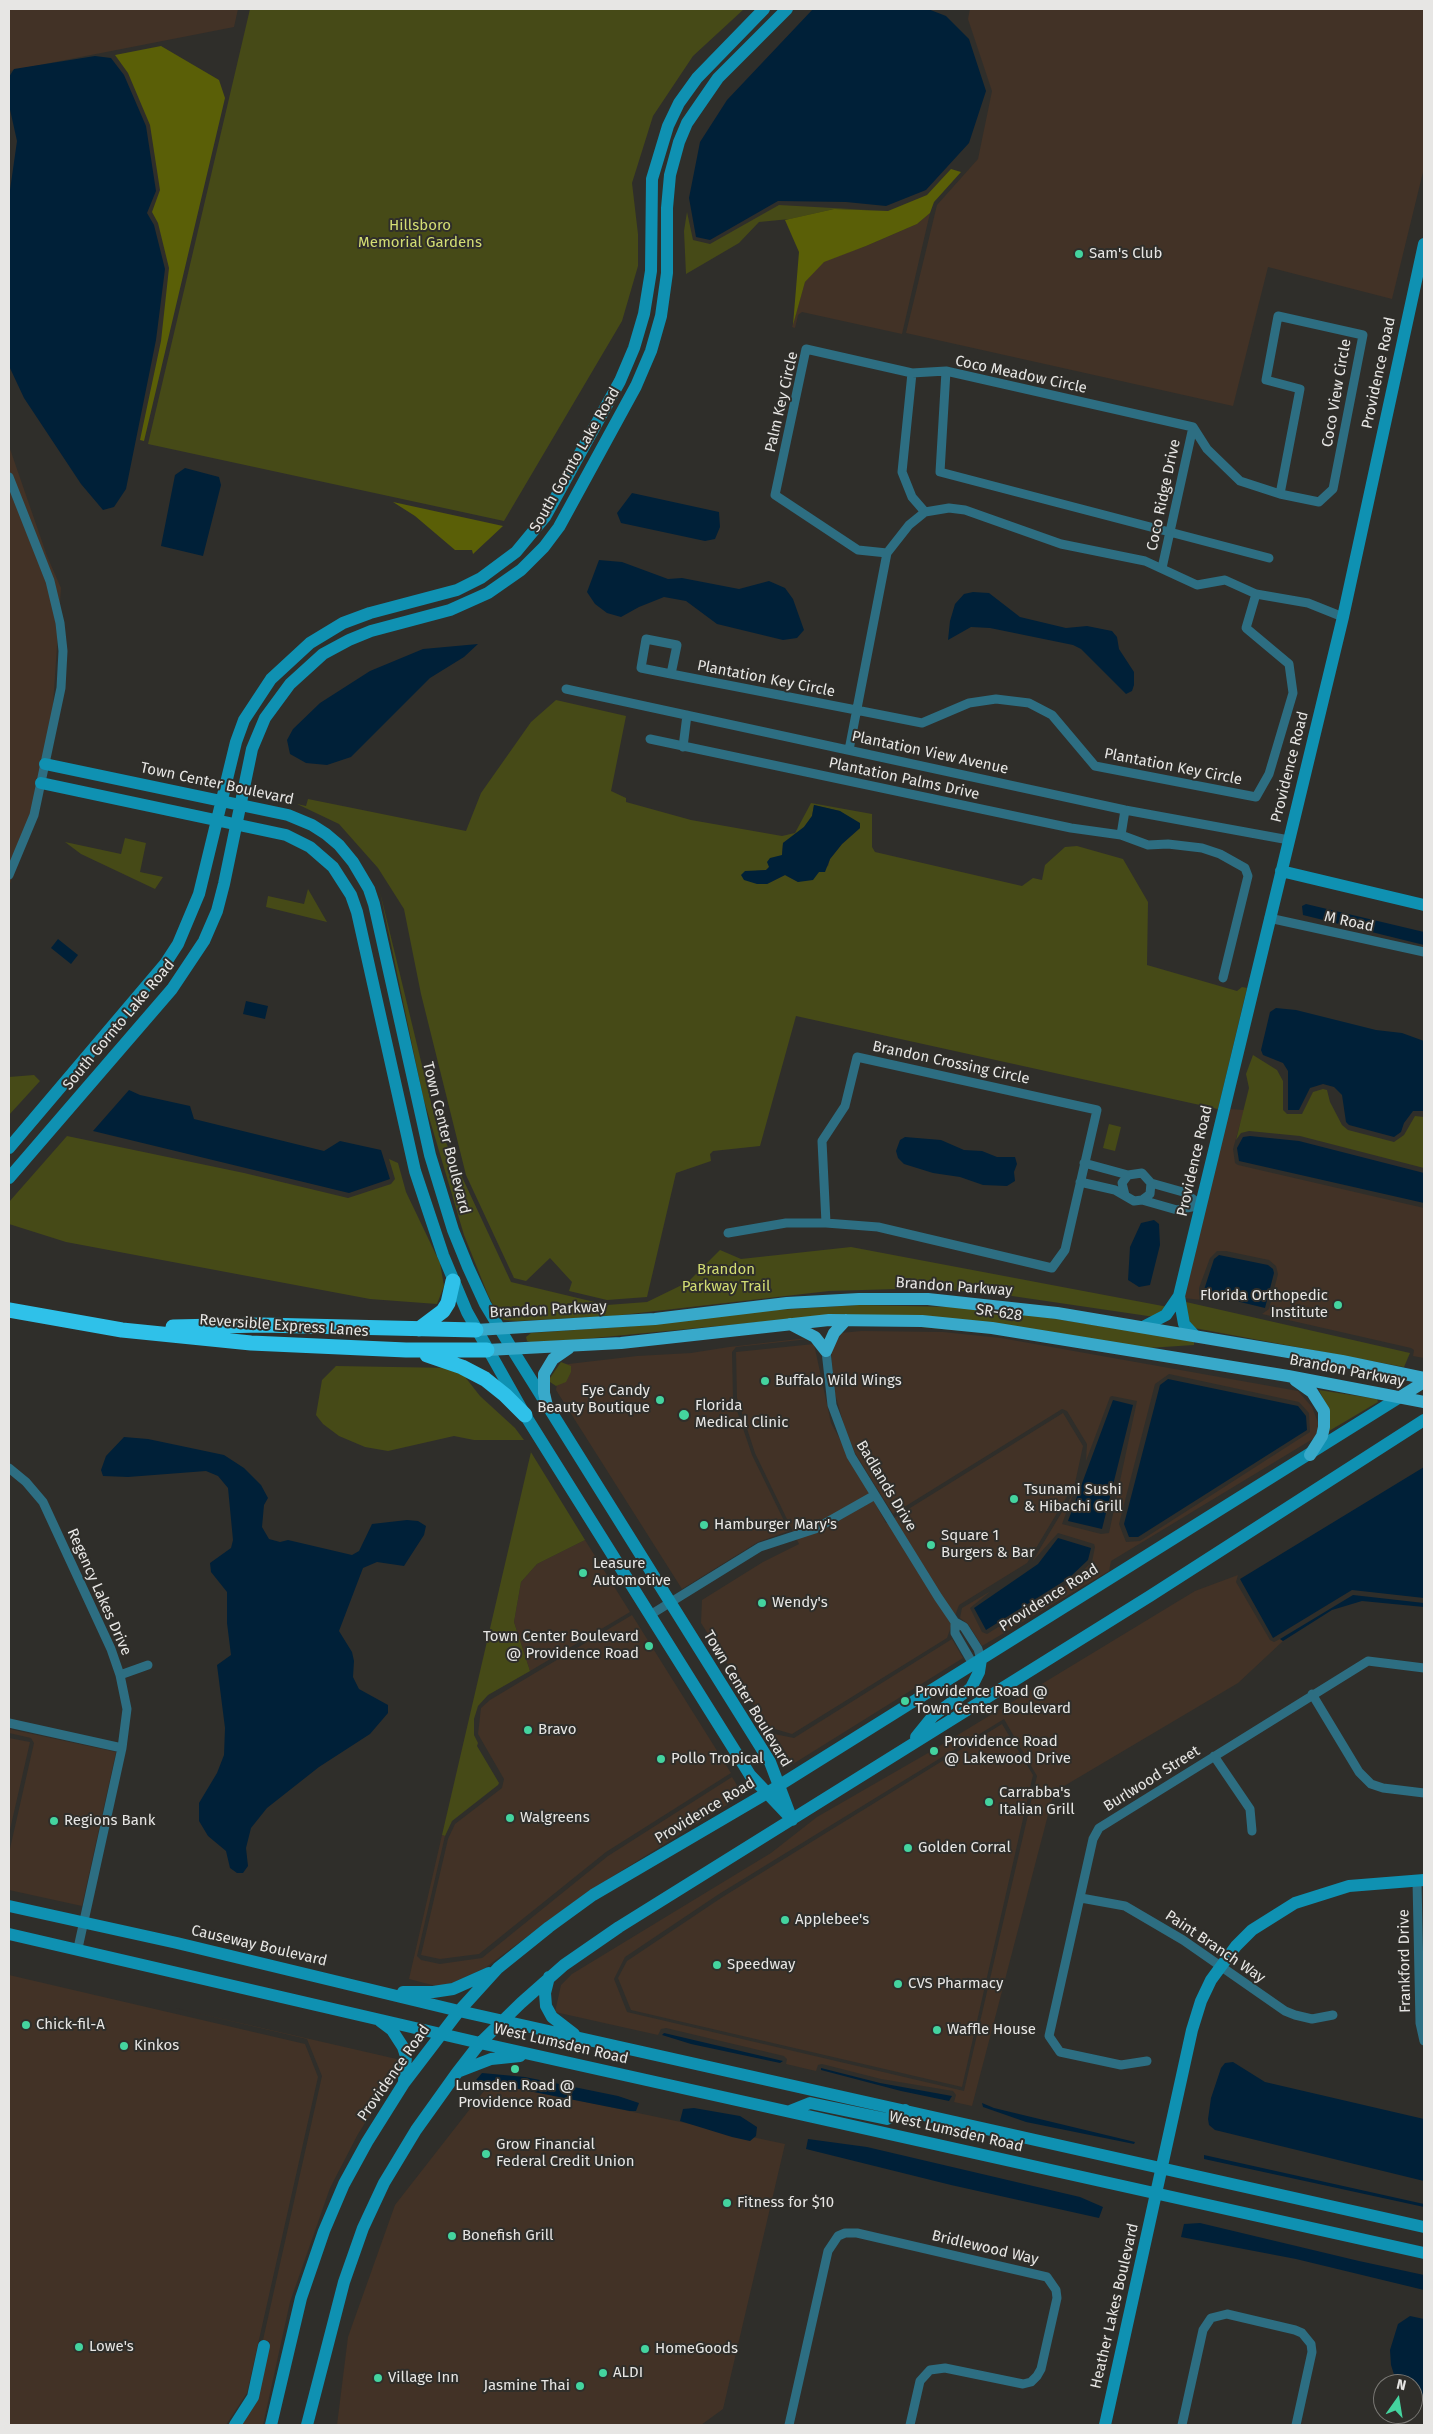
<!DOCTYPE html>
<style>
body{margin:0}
#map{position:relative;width:1433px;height:2434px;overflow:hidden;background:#2f2e2a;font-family:"Fira Sans",sans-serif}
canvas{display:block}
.frame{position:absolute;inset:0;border:10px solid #e7e6e4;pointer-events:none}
.north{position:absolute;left:1373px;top:2374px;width:50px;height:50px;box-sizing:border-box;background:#2f2e2a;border:1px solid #797874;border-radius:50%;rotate:13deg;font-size:14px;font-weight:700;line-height:20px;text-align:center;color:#e7e6e4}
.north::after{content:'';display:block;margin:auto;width:18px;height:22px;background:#44d49f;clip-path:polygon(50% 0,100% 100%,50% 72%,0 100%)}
</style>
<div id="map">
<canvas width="1433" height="2434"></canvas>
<div class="frame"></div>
<div class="north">N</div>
</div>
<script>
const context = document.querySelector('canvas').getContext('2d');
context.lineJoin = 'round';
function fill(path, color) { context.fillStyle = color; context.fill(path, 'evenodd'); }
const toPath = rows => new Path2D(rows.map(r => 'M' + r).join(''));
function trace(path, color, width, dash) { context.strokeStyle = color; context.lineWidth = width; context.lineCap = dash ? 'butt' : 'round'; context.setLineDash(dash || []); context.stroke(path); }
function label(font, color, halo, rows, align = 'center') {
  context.font = font + ' "Fira Sans",sans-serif'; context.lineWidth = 4; context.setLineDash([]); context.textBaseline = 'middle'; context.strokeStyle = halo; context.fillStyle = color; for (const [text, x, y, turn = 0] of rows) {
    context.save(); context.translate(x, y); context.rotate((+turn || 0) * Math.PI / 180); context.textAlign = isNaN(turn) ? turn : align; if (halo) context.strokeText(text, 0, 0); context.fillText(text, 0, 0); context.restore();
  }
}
fill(toPath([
 [9,9,238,9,234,27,9,71],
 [970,9,1424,9,1424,168,1392,299,1268,267,1233,406,906,333,937,205,978,159,992,91,968,19],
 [930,213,902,334,802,312,798,315,795,328,792,327,805,282,824,261,866,246,917,224],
 [9,446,47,556,61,588,51,734,43,783,9,887],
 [1229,1109,1244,1110,1233,1149,1235,1163,1238,1165,1424,1208,1424,1358,1413,1356,1414,1350,1411,1348,1262,1314,1269,1309,1278,1274,1276,1266,1269,1260,1226,1251,1217,1251,1210,1258,1199,1288,1199,1294,1202,1300,1183,1298],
 [862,1331,943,1332,1001,1338,1298,1391,1312,1407,1319,1425,1316,1437,1111,1561,1109,1571,982,1646,968,1624,960,1618,962,1608,991,1591,970,1608,982,1632,987,1634,1071,1582,1092,1562,1095,1547,1094,1544,1058,1533,1032,1562,1074,1492,1062,1524,1101,1534,1109,1533,1137,1401,1112,1396,1110,1397,1086,1461,1087,1444,1067,1411,1062,1409,893,1514,855,1453,845,1429,834,1390,831,1351,840,1333],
 [1169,1374,1299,1402,1309,1413,1310,1432,1140,1541,1126,1542,1119,1524,1155,1384],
 [807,1338,809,1339,736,1347,732,1352,733,1399,752,1455,789,1531,758,1542,682,1589,556,1390,560,1365,637,1356,691,1353,729,1347],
 [814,1344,831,1423,886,1523,1063,1413,1083,1446,1075,1483,1027,1563,959,1605,947,1638,792,1734,768,1727,701,1623,702,1600,763,1562,799,1544,755,1453,737,1398,736,1352],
 [585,1540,630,1612,530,1671,514,1622,521,1582,537,1564],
 [1238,1575,1236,1582,1270,1640,1274,1642,1280,1639,1283,1641,1238,1683,1054,1792,972,2106,954,2102,956,2095,953,2091,881,2079,822,2064,818,2065,816,2071,786,2064,787,2059,784,2056,666,2028,661,2029,658,2035,555,2012,561,1985,572,1974,771,1853,817,1817,928,1753,1195,1591],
 [1004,1719,1037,1776,964,2091,627,2012,614,1979,625,1957,719,1894],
 [632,1615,731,1773,606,1852,479,1954,440,1959,421,1955,448,1839,455,1824,502,1788,504,1779,478,1734,481,1708,490,1700],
 [952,1639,963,1658,793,1764,774,1734,794,1738],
 [1002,1724,1033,1775,962,2087,631,2010,618,1978,627,1961,721,1898],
 [9,1729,116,1752,82,1906,9,1890,9,1853,34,1743,31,1738,9,1733],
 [9,1738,30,1742,9,1834],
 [732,1777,743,1795,586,1893,485,1968,452,1983,436,1986,409,1979,442,1835,445,1836,417,1956,421,1960,440,1964,482,1958,608,1856],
 [9,1975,305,2044,318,2077,247,2393,226,2425,9,2425],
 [175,2008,401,2060,401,2067,358,2134,330,2188,290,2302,263,2425,241,2425,260,2389,270,2342,263,2340,322,2076,307,2039],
 [491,2082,785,2144,723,2409,701,2425,337,2425,348,2337,395,2205]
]), '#423226');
fill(toPath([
 [250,9,744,9,693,56,653,116,632,183,638,234,638,266,622,321,504,521,148,444],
 [779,205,869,210,834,209,790,219,759,222,739,243,686,274,684,231,687,212,693,240,710,244],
 [556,700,626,716,611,791,626,798,626,802,691,820,782,836,795,833,811,803,872,814,872,847,875,852,1022,886,1033,878,1042,880,1045,865,1065,847,1077,846,1123,859,1148,902,1147,965,1237,991,1242,987,1247,988,1218,1109,796,1016,760,1146,713,1151,710,1154,711,1161,676,1173,647,1297,607,1300,569,1291,572,1282,550,1258,526,1281,514,1278,466,1175,421,994,404,909,378,868,339,824,297,804,306,806,308,799,466,831,481,793,531,722],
 [814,805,840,811,860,828,842,844,830,859,828,866,819,872,798,882,785,875,767,884,756,871,766,870,782,855,783,843,804,827,812,816],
 [125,838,146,843,140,872,163,877,155,889,81,854,65,842,121,854],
 [308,889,327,922,266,907,268,896,304,904],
 [380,892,435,1119,511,1282,607,1305,647,1302,688,1282,720,1250,741,1259,851,1247,1168,1307,1157,1316,1148,1316,1012,1296,942,1289,897,1289,829,1291,613,1316,517,1321,504,1320,497,1313,488,1295,464,1235,423,1097],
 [1253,1055,1277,1070,1283,1081,1283,1110,1287,1114,1302,1114,1313,1092,1323,1089,1327,1090,1330,1102,1342,1125,1348,1130,1394,1142,1404,1135,1415,1116,1424,1117,1424,1168,1300,1136,1249,1131,1241,1133,1236,1140,1249,1088,1246,1074],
 [34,1075,40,1081,9,1115,9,1077],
 [1109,1124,1121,1127,1115,1151,1103,1148],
 [67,1136,244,1173,348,1198,391,1184,395,1179,389,1159,398,1163,406,1192,440,1263,444,1286,437,1304,370,1299,66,1242,9,1224,9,1202],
 [1186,1302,1410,1353,1404,1367,1194,1328,1187,1319],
 [858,1305,953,1307,1025,1314,1194,1341,1194,1345,1148,1348,812,1317,573,1340,530,1342,527,1341,526,1337,531,1333,634,1326,760,1311],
 [561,1362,571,1366,571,1372,566,1382,556,1386,550,1382,550,1378],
 [336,1366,452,1368,462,1373,480,1396,515,1428,524,1440,474,1440,454,1436,388,1451,365,1447,339,1436,323,1424,316,1415,322,1380],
 [1319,1390,1377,1399,1378,1402,1329,1431,1329,1411],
 [529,1449,585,1540,537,1564,521,1582,514,1622,530,1671,488,1695,478,1706,474,1719,474,1735,478,1743,477,1746,499,1783,498,1785,452,1821,445,1836,442,1835,531,1452]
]), '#464a17');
fill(toPath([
 [161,46,219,80,225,98,144,441,140,440,161,341,169,268,158,223,152,212,160,190,150,125,128,73,115,55],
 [951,169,961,172,934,202,930,213,917,224,866,246,824,262,805,282,793,325,799,252,785,220,834,209,888,211,927,195],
 [393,502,503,526,473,554,472,550,455,550,415,516]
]), '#5a5f07');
fill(toPath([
 [813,9,928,9,946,16,969,39,986,91,969,143,926,190,886,206,846,202,778,201,710,240,696,237,689,198,700,142,727,100],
 [95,56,111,58,124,75,146,126,156,191,147,213,154,225,165,269,156,340,126,489,114,507,103,510,81,484,24,398,9,366,9,197,17,141,9,105,9,77,14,69],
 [185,468,219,477,221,485,203,556,161,546,175,475],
 [632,493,719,512,720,527,715,539,705,541,621,523,617,513],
 [599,560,622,562,668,579,682,578,739,589,769,581,785,588,793,599,804,630,797,638,783,640,717,624,686,601,664,597,639,607,621,617,607,613,595,604,587,592],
 [973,592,989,593,1020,617,1066,628,1087,626,1112,631,1117,637,1119,649,1134,672,1134,685,1132,691,1126,694,1081,649,1073,645,990,628,971,627,948,640,950,621,955,604,964,594],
 [478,644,464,657,430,678,351,757,327,765,306,763,290,754,287,740,293,729,320,703,370,671,423,649],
 [814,805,840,811,860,823,860,828,842,844,830,859,825,872,819,872,813,880,798,882,785,875,767,884,757,884,744,880,741,875,745,871,766,870,769,867,767,862,770,858,782,855,783,843,804,827,812,816],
 [1306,904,1424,932,1424,945,1303,915,1302,906],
 [58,939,78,955,71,964,51,948],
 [246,1001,268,1006,265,1019,243,1014],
 [1276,1008,1296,1010,1376,1030,1402,1033,1424,1041,1424,1111,1413,1111,1404,1123,1401,1132,1394,1137,1349,1125,1346,1122,1342,1095,1334,1087,1323,1084,1310,1088,1299,1110,1288,1110,1288,1071,1283,1063,1263,1055,1261,1050,1270,1012],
 [129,1090,140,1095,190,1106,194,1119,324,1151,340,1141,381,1150,390,1179,349,1193,93,1131],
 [1250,1136,1299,1141,1424,1173,1424,1203,1239,1161,1237,1148,1243,1137],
 [905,1137,941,1140,964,1150,982,1151,997,1157,1015,1157,1017,1164,1014,1172,1015,1181,1007,1186,983,1185,960,1177,933,1173,904,1164,898,1158,896,1151,900,1140],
 [1154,1220,1159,1224,1160,1245,1150,1285,1139,1287,1128,1280,1130,1247,1141,1223],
 [1219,1255,1268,1265,1273,1269,1274,1273,1265,1308,1203,1293,1214,1259],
 [1168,1379,1298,1406,1306,1416,1307,1430,1138,1537,1129,1537,1124,1524,1160,1385],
 [1113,1400,1133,1405,1102,1529,1068,1521],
 [124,1437,148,1439,224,1455,244,1468,261,1485,268,1498,264,1505,262,1527,269,1539,280,1542,288,1540,352,1555,359,1551,372,1524,407,1520,418,1521,426,1526,424,1535,404,1566,377,1562,363,1568,339,1631,352,1652,354,1661,353,1677,359,1689,388,1705,388,1713,370,1734,319,1767,267,1808,251,1828,246,1848,248,1866,243,1873,237,1873,230,1868,226,1851,208,1836,199,1821,199,1803,217,1773,224,1755,225,1728,217,1665,231,1655,227,1623,227,1592,211,1572,210,1563,231,1548,233,1540,228,1488,218,1476,206,1471,128,1477,103,1476,101,1470,106,1456],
 [1424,1467,1424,1598,1352,1590,1273,1638,1240,1579],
 [1058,1538,1091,1548,1088,1560,1069,1578,986,1630,974,1608,1038,1564],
 [1353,1595,1424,1603,1424,1607,1362,1601,1332,1610,1283,1641,1280,1639],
 [664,2033,783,2061,780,2063,691,2044,662,2035],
 [1233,2062,1265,2082,1424,2119,1424,2181,1215,2130,1209,2125,1208,2119,1211,2098,1221,2068,1225,2063],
 [821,2068,880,2083,952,2096,949,2101,901,2091,821,2070],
 [482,2073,525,2077,618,2096,639,2103,636,2111,630,2111,488,2083,476,2084,476,2080],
 [982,2103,994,2108,1135,2142,1134,2144,1026,2122,983,2107],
 [694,2108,740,2116,757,2127,756,2136,750,2141,732,2137,680,2121,683,2109],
 [808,2139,867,2147,1080,2197,1103,2207,1099,2218,951,2185,806,2149],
 [1204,2155,1424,2204,1424,2207,1204,2159],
 [1200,2223,1359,2261,1424,2275,1424,2290,1296,2259,1181,2237,1184,2224],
 [1410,2316,1424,2319,1424,2396,1413,2393,1413,2384,1397,2384,1391,2365,1390,2350,1398,2324]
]), '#002038');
trace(toPath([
 [946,371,940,472,1269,558],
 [912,373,902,472,912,497,925,512],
 [9,477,50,581,60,623,63,651,61,688,34,815,9,875],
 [887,553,858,550,775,495,806,349,912,373,946,371,1193,427,1207,449,1240,481,1280,494,1319,502,1333,489,1363,335,1278,316,1266,380,1300,389,1280,494],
 [1162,568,1193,427],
 [671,674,677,645,646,639,641,668,671,674,856,710,922,723,969,703,996,699,1029,703,1052,715,1095,766,1256,797,1269,774,1293,693,1289,664,1246,628,1256,594],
 [566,689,1125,810,1289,840],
 [650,739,1071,828,1121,835,1148,845,1168,844,1202,848,1220,854,1245,868,1248,876,1223,978],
 [683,747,687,715],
 [849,750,887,553,909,525,925,512,949,508,965,510,1061,544,1145,561,1197,585,1225,580,1256,594,1308,603,1343,617],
 [1121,835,1125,810],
 [1269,918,1424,952],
 [1084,1163,1128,1175,1142,1173,1151,1183,1183,1192,1201,1205],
 [1080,1182,1115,1190,1134,1201,1142,1200,1177,1210,1201,1205],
 [1125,1195,1122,1183,1128,1175],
 [1142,1200,1150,1194,1151,1183],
 [728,1233,786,1223,826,1223,878,1227,1052,1268,1065,1250,1097,1110,857,1057,845,1106,822,1141,826,1223],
 [826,1351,832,1405,851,1456,938,1597,955,1622,964,1627,978,1649,981,1659],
 [9,1468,26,1482,43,1502,111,1649,120,1675,127,1709,122,1748,78,1948],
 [650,1615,760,1547,815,1529,875,1495],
 [955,1622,955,1633,973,1664],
 [120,1675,148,1665],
 [1312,1694,1359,1772,1371,1784,1383,1788,1424,1793],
 [9,1723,122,1748],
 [1214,1756,1250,1809,1252,1831],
 [1417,1881,1420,2023,1424,2041],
 [1081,1898,1125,1906,1183,1940,1285,2011,1295,2015,1312,2019,1333,2015],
 [1147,2061,1121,2065,1060,2052,1049,2036,1093,1839,1099,1828,1368,1661,1424,1668],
 [789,2425,828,2251,838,2236,845,2233,857,2233,1047,2277,1056,2290,1057,2298,1041,2369,1037,2376,1031,2382,1023,2384,945,2368,930,2370,920,2381,910,2425],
 [1182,2425,1203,2330,1211,2318,1227,2314,1295,2330,1302,2333,1311,2344,1312,2352,1296,2425]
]), '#2d6e82', 9);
trace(toPath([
 [45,764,288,815,312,825,326,834,339,845,353,862,369,889,374,904,430,1155,453,1230,468,1267,485,1304,512,1349,770,1762,792,1820],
 [41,783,286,835,310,847,333,867,351,895,357,912,415,1171,443,1255,467,1312,525,1415,750,1775,787,1814],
 [1281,871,1424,905],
 [9,1148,165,964,178,944,199,894,236,742,244,720,271,679,310,643,343,623,370,613,457,590,481,578,516,552,545,517,620,381,634,348,644,314,651,271,652,179,668,126,679,103,697,78,764,9],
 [9,1178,172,989,204,941,217,911,224,884,252,749,265,718,290,684,323,654,349,640,371,631,450,610,488,593,521,570,544,547,559,527,636,386,651,351,661,316,667,273,667,208,670,175,679,142,687,123,718,78,787,9],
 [1179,1296,1184,1324,1195,1336],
 [1143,1327,1166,1315,1179,1296,1343,617,1424,244],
 [916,1737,933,1716,971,1688,979,1672,981,1659],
 [9,1906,177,1943,459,2011,1424,2227],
 [9,1934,480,2043,1424,2253],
 [549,1977,545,1993,546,2006,552,2017,574,2034],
 [403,1992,433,1992,453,1989,489,1973],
 [380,2021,392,2030,403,2047,406,2056,404,2081],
 [460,2071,491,2059,520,2056],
 [790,2111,810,2103,887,2119,905,2110],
 [235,2425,253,2397,264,2346],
 [271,2425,301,2298,324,2231,344,2184,367,2142,404,2083,459,2011,498,1968,549,1927,593,1895,767,1793,1400,1397],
 [307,2425,344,2282,363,2228,384,2183,416,2130,456,2074,480,2043,521,2003,564,1965,619,1927,1150,1596,1424,1420],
 [1105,2425,1192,2030,1201,2001,1211,1980,1236,1946,1252,1930,1295,1903,1349,1886,1424,1880]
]), '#0f91b2', 12);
trace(toPath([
 [790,1324,815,1337,826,1351],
 [476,1330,655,1319,787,1303,859,1299,928,1299,1057,1313,1342,1361,1424,1378],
 [487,1350,621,1343,829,1320,922,1321,992,1328,1288,1376,1424,1402],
 [826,1351,834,1333,846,1320],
 [1295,1380,1312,1392,1324,1411,1324,1427,1322,1436,1310,1455],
 [1400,1397,1424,1382],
 [547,1406,544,1393,544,1374,553,1359,569,1348]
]), '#38a9ca', 12);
trace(toPath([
 [9,1310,122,1330,251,1343,406,1350,487,1350],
 [173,1327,262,1325,476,1330],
 [419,1329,443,1311,448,1303,453,1281],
 [427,1355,462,1367,485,1379,505,1395,525,1415]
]), '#2fc1e9', 15);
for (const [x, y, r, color] of [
 [1079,254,5,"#44d49f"],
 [1338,1305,5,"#44d49f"],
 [765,1381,5,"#44d49f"],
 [660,1400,5,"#44d49f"],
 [684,1415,6,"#44d49f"],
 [1014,1499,5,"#44d49f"],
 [704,1525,5,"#44d49f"],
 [931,1545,5,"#44d49f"],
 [583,1573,5,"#44d49f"],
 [762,1603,5,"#44d49f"],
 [649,1646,5,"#44d49f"],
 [905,1701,5,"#44d49f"],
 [528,1730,5,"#44d49f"],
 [934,1751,5,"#44d49f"],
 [661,1759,5,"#44d49f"],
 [989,1802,5,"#44d49f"],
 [510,1818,5,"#44d49f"],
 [54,1821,5,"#44d49f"],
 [908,1848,5,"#44d49f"],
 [785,1920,5,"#44d49f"],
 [717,1965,5,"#44d49f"],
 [898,1984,5,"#44d49f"],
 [26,2025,5,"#44d49f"],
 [937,2030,5,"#44d49f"],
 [124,2046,5,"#44d49f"],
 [515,2069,5,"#44d49f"],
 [486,2154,5,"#44d49f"],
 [727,2203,5,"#44d49f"],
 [452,2236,5,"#44d49f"],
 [79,2347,5,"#44d49f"],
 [645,2349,5,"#44d49f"],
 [603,2373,5,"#44d49f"],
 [378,2378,5,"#44d49f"],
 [580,2386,5,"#44d49f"]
]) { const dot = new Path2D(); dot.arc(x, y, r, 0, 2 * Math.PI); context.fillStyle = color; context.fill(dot); trace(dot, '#2f2e2a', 2); }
label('15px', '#d3dd73', '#2f2e2a', [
 ["Hillsboro",420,226],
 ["Memorial Gardens",420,243],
 ["Brandon",726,1270],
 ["Parkway Trail",726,1287]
]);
label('15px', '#e7e6e4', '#2f2e2a', [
 ["Sam's Club",1089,254],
 ["Florida Orthopedic",1328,1296,"right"],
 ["Institute",1328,1313,"right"],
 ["Buffalo Wild Wings",775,1381],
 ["Eye Candy",650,1391,"right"],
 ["Beauty Boutique",650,1408,"right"],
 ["Florida",695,1406],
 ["Medical Clinic",695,1423],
 ["Tsunami Sushi",1024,1490],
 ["& Hibachi Grill",1024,1507],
 ["Hamburger Mary's",714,1525],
 ["Square 1",941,1536],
 ["Burgers & Bar",941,1553],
 ["Leasure",593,1564],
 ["Automotive",593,1581],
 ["Wendy's",772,1603],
 ["Town Center Boulevard",639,1637,"right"],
 ["@ Providence Road",639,1654,"right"],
 ["Providence Road @",915,1692],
 ["Town Center Boulevard",915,1709],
 ["Bravo",538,1730],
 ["Providence Road",944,1742],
 ["@ Lakewood Drive",944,1759],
 ["Pollo Tropical",671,1759],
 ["Carrabba's",999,1793],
 ["Italian Grill",999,1810],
 ["Walgreens",520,1818],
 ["Regions Bank",64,1821],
 ["Golden Corral",918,1848],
 ["Applebee's",795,1920],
 ["Speedway",727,1965],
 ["CVS Pharmacy",908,1984],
 ["Chick-fil-A",36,2025],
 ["Waffle House",947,2030],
 ["Kinkos",134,2046],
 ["Lumsden Road @",515,2086,"center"],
 ["Providence Road",515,2103,"center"],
 ["Grow Financial",496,2145],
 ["Federal Credit Union",496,2162],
 ["Fitness for $10",737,2203],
 ["Bonefish Grill",462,2236],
 ["Lowe's",89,2347],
 ["HomeGoods",655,2349],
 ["ALDI",613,2373],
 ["Village Inn",388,2378],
 ["Jasmine Thai",570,2386,"right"]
], 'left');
label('15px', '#e7e6e4', '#2f2e2a', [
 ["Providence Road",1379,373,-78],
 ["Coco Meadow Circle",1021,375,12],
 ["Coco View Circle",1337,393,-80],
 ["Palm Key Circle",782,402,-77],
 ["South Gornto Lake Road",575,460,-60],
 ["Coco Ridge Drive",1164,495,-78],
 ["Plantation Key Circle",766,679,11],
 ["Plantation View Avenue",930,753,12],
 ["Plantation Key Circle",1173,767,11],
 ["Providence Road",1290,767,-76],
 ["Plantation Palms Drive",904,779,12],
 ["Town Center Boulevard",217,784,12],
 ["M Road",1349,922,12],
 ["South Gornto Lake Road",119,1025,-50],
 ["Brandon Crossing Circle",951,1063,12],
 ["Town Center Boulevard",446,1138,76],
 ["Providence Road",1195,1161,-77],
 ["Brandon Parkway",954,1287,4],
 ["Brandon Parkway",548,1310,-3],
 ["SR-628",999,1313,8],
 ["Reversible Express Lanes",284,1326,4],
 ["Brandon Parkway",1347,1371,11],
 ["Badlands Drive",886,1486,59],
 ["Regency Lakes Drive",99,1592,66],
 ["Providence Road",1049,1598,-32],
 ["Town Center Boulevard",747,1699,59],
 ["Burlwood Street",1152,1779,-32],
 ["Providence Road",705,1811,-31],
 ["Causeway Boulevard",259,1946,13],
 ["Paint Branch Way",1215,1947,34],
 ["Frankford Drive",1405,1961,-91],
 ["West Lumsden Road",561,2044,13],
 ["Providence Road",394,2073,-55],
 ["West Lumsden Road",956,2132,13],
 ["Bridlewood Way",985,2248,13],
 ["Heather Lakes Boulevard",1115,2306,-77]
]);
</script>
